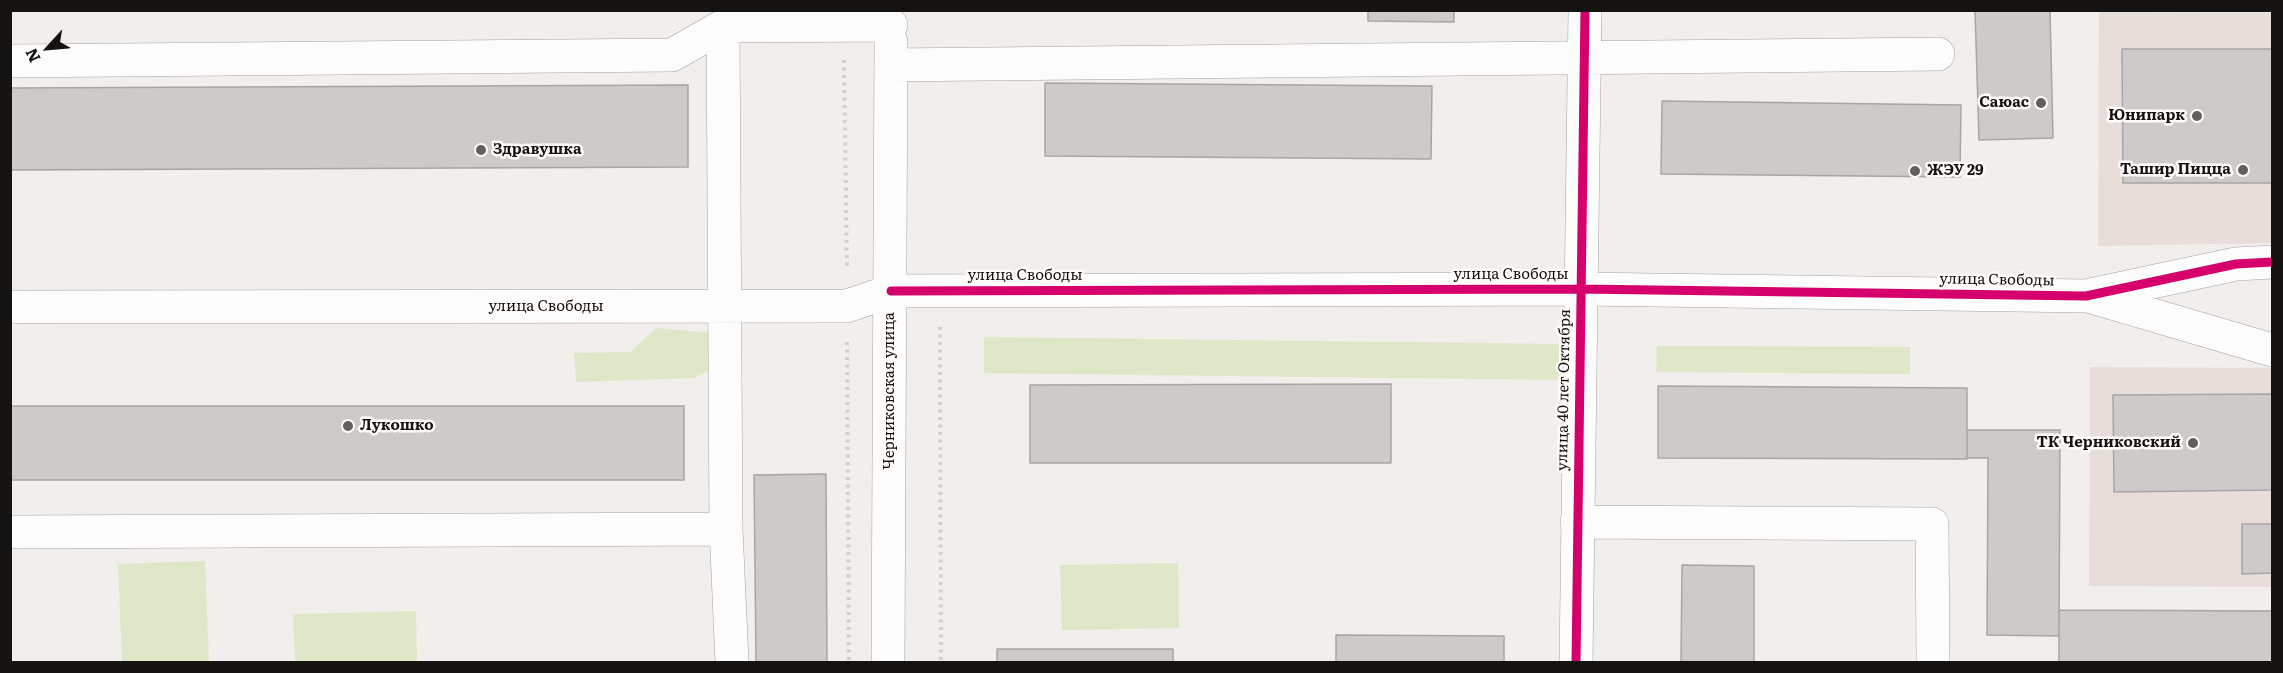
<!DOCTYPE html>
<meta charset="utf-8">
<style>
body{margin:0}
#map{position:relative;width:2283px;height:673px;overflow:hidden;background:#f2eeec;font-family:Literata,serif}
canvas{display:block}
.frame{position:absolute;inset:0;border:12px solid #151312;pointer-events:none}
.north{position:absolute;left:18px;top:18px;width:60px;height:60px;-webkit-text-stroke:4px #fffbf9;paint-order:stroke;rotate:244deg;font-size:16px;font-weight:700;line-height:24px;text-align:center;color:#151312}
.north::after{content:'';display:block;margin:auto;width:21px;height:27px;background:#151312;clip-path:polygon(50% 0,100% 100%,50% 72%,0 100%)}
</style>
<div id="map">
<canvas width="2283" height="673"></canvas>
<div class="frame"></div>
<div class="north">N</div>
</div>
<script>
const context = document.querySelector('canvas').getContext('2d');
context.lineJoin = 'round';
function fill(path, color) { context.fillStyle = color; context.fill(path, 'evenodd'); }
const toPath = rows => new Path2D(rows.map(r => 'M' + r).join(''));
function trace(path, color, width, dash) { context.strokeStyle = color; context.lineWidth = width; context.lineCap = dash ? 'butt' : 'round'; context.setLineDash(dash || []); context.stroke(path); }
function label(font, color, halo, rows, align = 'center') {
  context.font = font + ' Literata,serif'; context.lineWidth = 5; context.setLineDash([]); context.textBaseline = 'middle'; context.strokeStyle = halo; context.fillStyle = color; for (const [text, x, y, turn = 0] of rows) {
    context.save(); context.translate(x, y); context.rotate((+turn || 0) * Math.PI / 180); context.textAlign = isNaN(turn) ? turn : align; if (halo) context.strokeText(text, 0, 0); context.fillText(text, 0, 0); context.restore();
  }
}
fill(toPath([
 [2099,12,2272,13,2272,243,2098,246],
 [2090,367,2272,368,2272,587,2089,586]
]), '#e7deda');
fill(toPath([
 [656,328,711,333,708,370,695,378,576,382,574,353,630,352],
 [984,337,1561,344,1561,380,984,373],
 [1657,346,1910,347,1910,374,1656,372],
 [205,561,209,662,122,662,118,564],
 [1178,563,1179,628,1062,630,1060,565],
 [416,611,417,662,295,662,293,614]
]), '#dee7c7');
const building = toPath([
 [1368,10,1454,10,1454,22,1368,21,1368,10],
 [1975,10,2050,10,2053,138,1979,140,1975,10],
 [2122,49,2272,49,2272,183,2123,183,2122,49],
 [1045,83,1432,86,1431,159,1045,156,1045,83],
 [688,85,688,167,10,170,10,88,688,85],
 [1662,101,1961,105,1960,177,1661,174,1662,101],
 [1391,384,1391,463,1030,463,1030,385,1391,384],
 [1658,386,1967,388,1967,459,1658,458,1658,386],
 [2272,394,2272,490,2114,492,2113,395,2272,394],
 [10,406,684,406,684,480,10,480,10,406],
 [1967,430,2060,430,2059,636,1987,635,1988,458,1967,458,1967,430],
 [826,474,827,662,756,662,754,475,826,474],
 [2242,524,2272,524,2272,573,2242,574,2242,524],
 [1682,565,1754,566,1754,662,1681,662,1682,565],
 [2059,610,2272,611,2272,662,2059,662,2059,610],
 [1336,635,1504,636,1504,662,1336,662,1336,635],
 [997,649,1173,649,1173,662,997,662,997,649]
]);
fill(building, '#cdcac9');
trace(building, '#a8a5a4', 1.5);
const minor = toPath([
 [723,26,726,529,732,662],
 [10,61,672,55,723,26,891,25],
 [891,65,1938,54],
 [2088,296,2272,350],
 [10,307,847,306,891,291,1581,289,2086,296,2236,264,2272,262],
 [1577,522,1932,524,1933,662],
 [10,532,726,529],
 [888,662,891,42],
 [1576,662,1585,10]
]);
trace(minor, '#a4a2a1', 34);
trace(toPath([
 [844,60,847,269],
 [940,327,941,662],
 [847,342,849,662]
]), '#d1cfcf', 4, [3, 4.5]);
trace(minor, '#fdfcfc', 33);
trace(toPath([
 [891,291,1581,289,2086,296,2236,264,2272,262],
 [1576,662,1585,10]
]), '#d6006c', 9);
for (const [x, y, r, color] of [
 [2041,103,6,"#62605e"],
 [2197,116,6,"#62605e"],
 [481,150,6,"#62605e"],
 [2243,170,6,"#62605e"],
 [1915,171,6,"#62605e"],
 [348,426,6,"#62605e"],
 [2193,443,6,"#62605e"]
]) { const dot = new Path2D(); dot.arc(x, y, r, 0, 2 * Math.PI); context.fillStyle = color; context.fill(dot); trace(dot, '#fffbf9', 2); }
label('bold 15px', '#151312', '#fffbf9', [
 ["Саюас",2029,103],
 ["Юнипарк",2185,116],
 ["Здравушка",493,150,"left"],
 ["Ташир Пицца",2231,170],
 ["ЖЭУ 29",1927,171,"left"],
 ["Лукошко",360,426,"left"],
 ["ТК Черниковский",2181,443]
], 'right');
label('15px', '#151312', '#fffbf9', [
 ["улица Свободы",1511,275],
 ["улица Свободы",1025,276],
 ["улица Свободы",1997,280,1],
 ["улица Свободы",546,307],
 ["улица 40 лет Октября",1564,390,-89],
 ["Черниковская улица",890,391,-90]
]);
</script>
